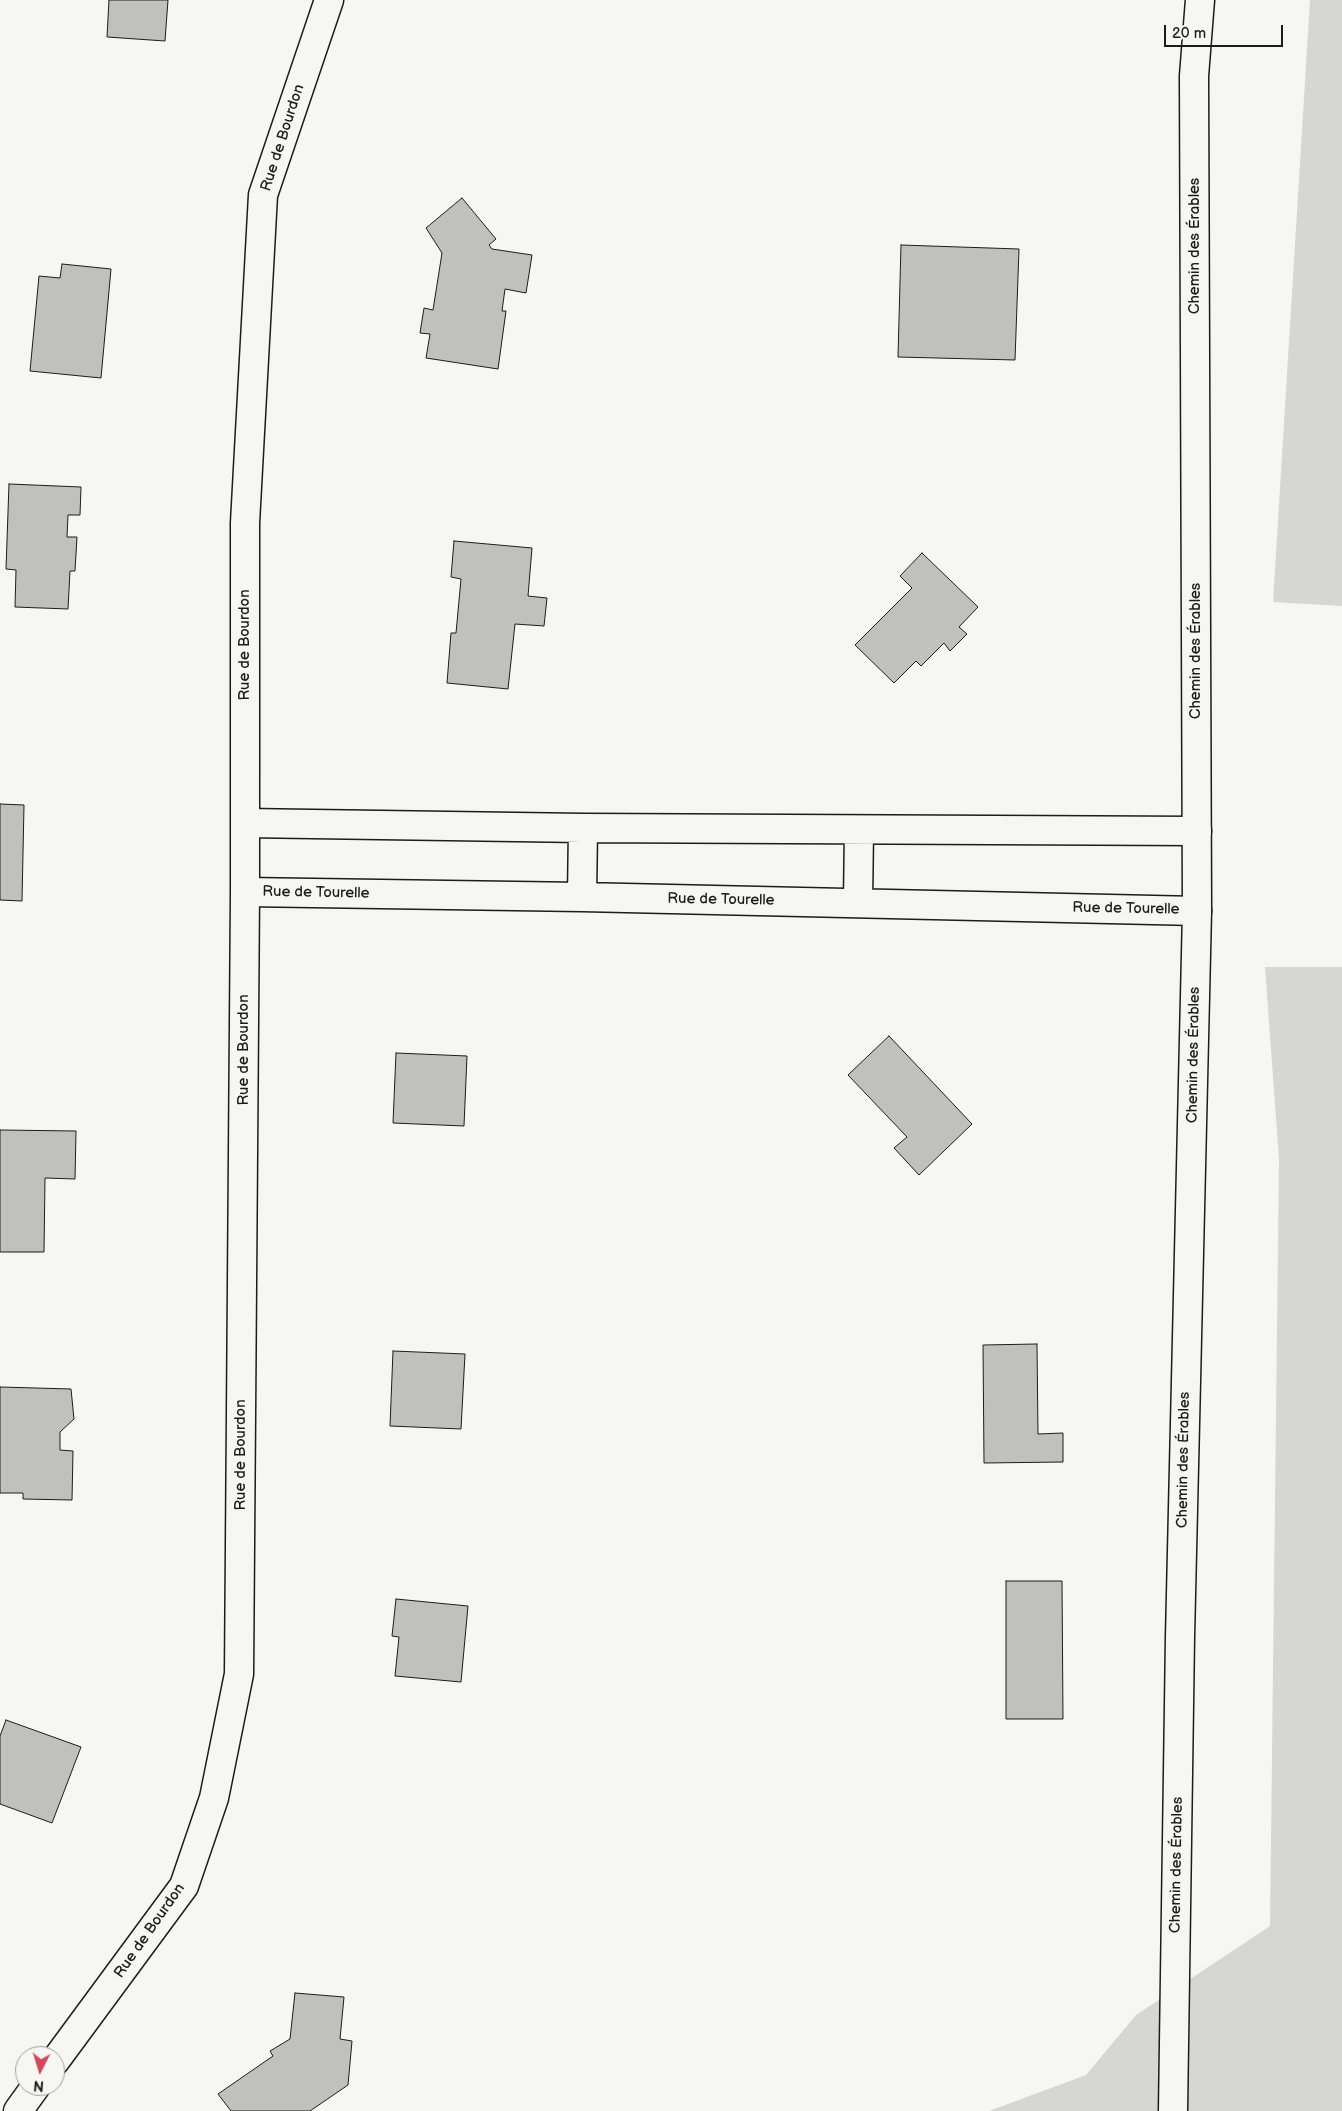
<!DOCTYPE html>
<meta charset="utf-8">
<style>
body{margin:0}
#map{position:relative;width:1342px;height:2111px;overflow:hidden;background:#f6f6f2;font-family:"Balsamiq Sans",sans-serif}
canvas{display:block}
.north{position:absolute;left:15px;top:2046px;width:50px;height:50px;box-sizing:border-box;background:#f6f6f2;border:1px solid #9f9f9c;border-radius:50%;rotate:185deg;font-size:14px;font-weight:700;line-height:20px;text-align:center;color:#1c1c1c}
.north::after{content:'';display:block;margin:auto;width:18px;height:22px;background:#d1495b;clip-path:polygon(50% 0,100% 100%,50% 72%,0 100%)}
.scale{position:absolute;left:1164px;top:25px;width:119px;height:22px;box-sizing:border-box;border:2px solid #1c1c1c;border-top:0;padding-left:6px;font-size:15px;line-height:18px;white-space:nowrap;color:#1c1c1c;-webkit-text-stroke:4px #f6f6f2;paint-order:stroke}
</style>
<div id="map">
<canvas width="1342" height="2111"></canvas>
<div class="north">N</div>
<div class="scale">20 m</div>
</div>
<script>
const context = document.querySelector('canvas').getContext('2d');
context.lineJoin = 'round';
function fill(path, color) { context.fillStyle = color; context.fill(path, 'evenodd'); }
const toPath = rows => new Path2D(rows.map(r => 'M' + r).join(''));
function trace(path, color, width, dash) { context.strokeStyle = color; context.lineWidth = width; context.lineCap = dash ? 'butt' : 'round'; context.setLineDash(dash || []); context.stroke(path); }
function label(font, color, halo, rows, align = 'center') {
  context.font = font + ' "Balsamiq Sans",sans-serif'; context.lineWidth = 4.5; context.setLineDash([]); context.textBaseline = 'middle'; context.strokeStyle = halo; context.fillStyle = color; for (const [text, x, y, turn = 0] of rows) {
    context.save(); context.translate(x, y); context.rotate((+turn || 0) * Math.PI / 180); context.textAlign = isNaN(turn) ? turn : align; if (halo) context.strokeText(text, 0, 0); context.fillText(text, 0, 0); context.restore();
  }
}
fill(toPath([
 [1310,0,1342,0,1342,606,1273,602],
 [1265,967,1342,967,1342,2111,989,2111,1086,2075,1136,2015,1270,1926,1279,1159]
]), '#d6d6d2');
const building = toPath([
 [109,0,168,0,165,41,107,37,109,0],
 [462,198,496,239,489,245,492,249,532,255,526,293,505,289,502,311,506,311,498,369,426,358,430,334,420,333,424,308,433,310,442,253,426,228,462,198],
 [901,245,1019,249,1015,360,898,357,901,245],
 [62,264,111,269,101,378,30,371,39,276,60,278,62,264],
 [9,484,81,487,80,515,68,515,67,537,77,537,75,571,70,571,68,609,15,607,16,570,6,569,9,484],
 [454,541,532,548,528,596,547,598,544,626,515,624,508,689,447,683,451,633,456,633,461,579,451,577,454,541],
 [922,553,978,607,959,627,967,634,950,651,944,643,921,666,916,661,894,683,855,645,912,588,900,576,922,553],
 [0,804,24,805,22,901,0,900,0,804],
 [889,1036,972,1124,919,1175,894,1148,907,1137,848,1075,889,1036],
 [396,1053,467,1056,464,1126,393,1123,396,1053],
 [0,1130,76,1131,75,1179,45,1178,44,1252,0,1252,0,1130],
 [1037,1344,1038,1434,1063,1433,1063,1462,984,1463,983,1345,1037,1344],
 [393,1351,465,1354,461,1429,390,1426,393,1351],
 [0,1387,71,1389,74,1419,60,1432,60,1450,73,1451,72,1500,23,1499,23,1493,0,1493,0,1387],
 [1006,1581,1062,1581,1063,1719,1006,1719,1006,1581],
 [396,1599,468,1606,461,1682,395,1676,399,1637,392,1636,396,1599],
 [6,1720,81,1747,52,1823,0,1804,0,1736,6,1720],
 [295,1993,344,1997,340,2039,352,2041,348,2085,310,2111,231,2111,218,2094,273,2056,270,2051,290,2039,295,1993]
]);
fill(building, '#c0c0bd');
trace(building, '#1c1c1c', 1);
const street = toPath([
 [245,823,583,828,1197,831],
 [245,892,582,897,1197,911],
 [582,897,583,828],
 [858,903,859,830],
 [55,2061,184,1886,214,1798,239,1674,245,892,245,523,263,195,329,0],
 [18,2111,36,2086]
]);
const secondary = toPath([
 [1173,2111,1180,1637,1197,911,1194,76,1200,0]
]);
trace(street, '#1c1c1c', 31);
trace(secondary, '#1c1c1c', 31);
trace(street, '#f6f6f2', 28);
trace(secondary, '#f6f6f2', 28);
label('15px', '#1c1c1c', '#f6f6f2', [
 ["Rue de Bourdon",283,138,-72],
 ["Chemin des Érables",1195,246,-90],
 ["Rue de Bourdon",245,645,-90],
 ["Chemin des Érables",1196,651,-90],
 ["Rue de Tourelle",316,893,1],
 ["Rue de Tourelle",721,900,1],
 ["Rue de Tourelle",1126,909,1],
 ["Rue de Bourdon",244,1050,-90],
 ["Chemin des Érables",1194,1055,-89],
 ["Rue de Bourdon",241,1455,-90],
 ["Chemin des Érables",1184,1460,-89],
 ["Chemin des Érables",1177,1865,-89],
 ["Rue de Bourdon",150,1931,-55]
]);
</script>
